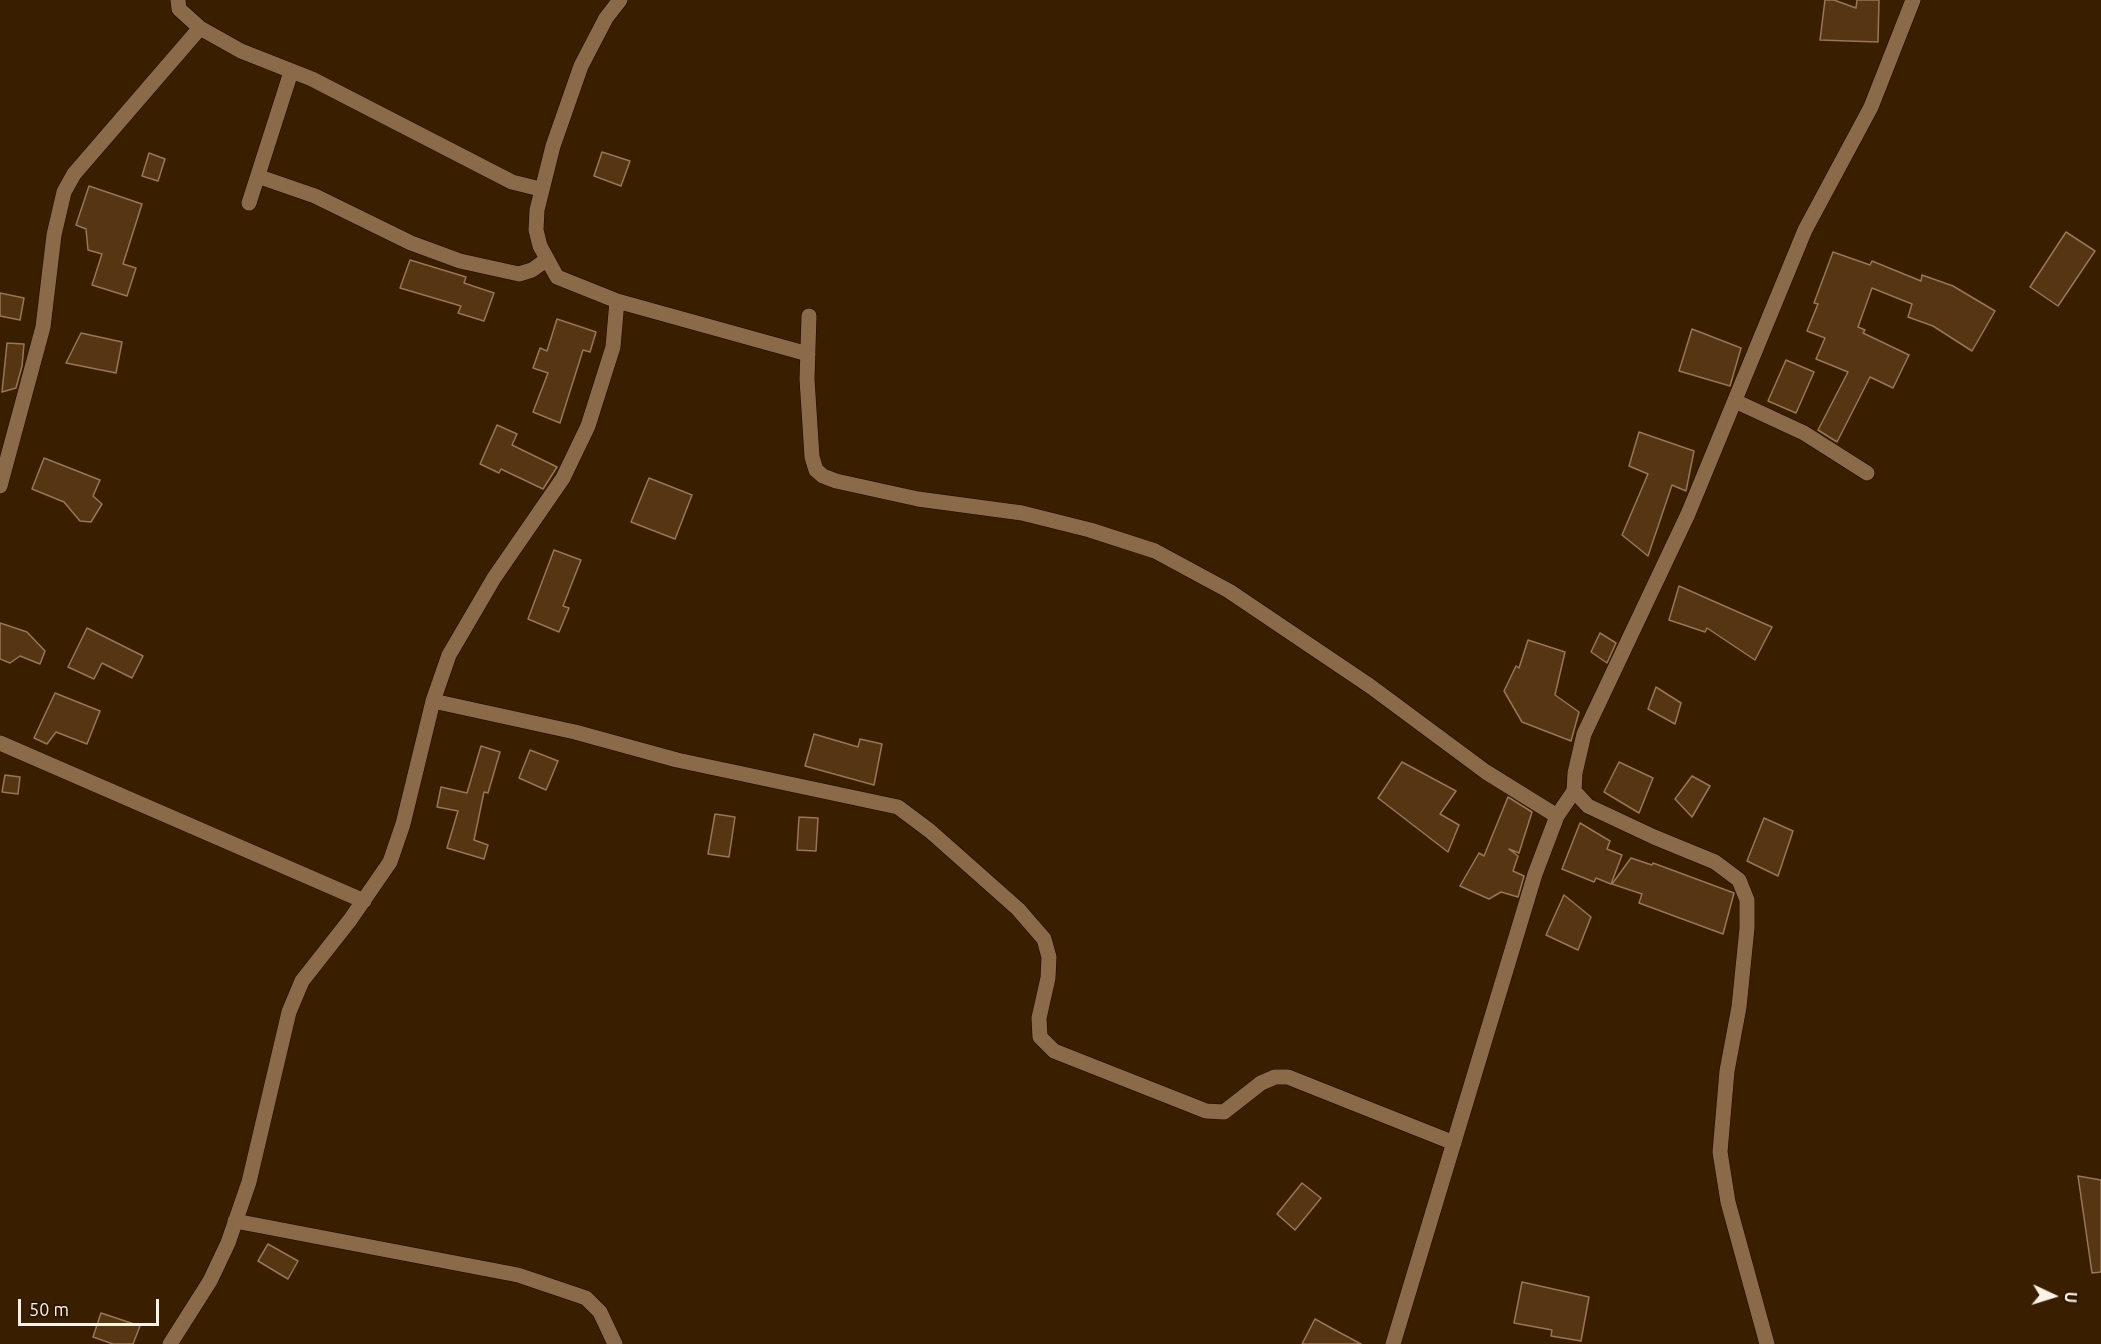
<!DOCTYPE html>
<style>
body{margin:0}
#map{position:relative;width:2101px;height:1344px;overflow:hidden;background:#3a1e00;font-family:Ubuntu,sans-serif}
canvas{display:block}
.north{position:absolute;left:2023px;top:1266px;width:60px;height:60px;-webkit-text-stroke:4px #2c1601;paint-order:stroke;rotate:94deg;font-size:16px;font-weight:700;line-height:24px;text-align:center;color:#fdf2e7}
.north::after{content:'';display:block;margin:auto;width:21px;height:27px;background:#fdf2e7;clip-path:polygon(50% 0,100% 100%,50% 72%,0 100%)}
.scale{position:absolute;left:18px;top:1299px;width:141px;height:27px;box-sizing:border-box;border:3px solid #fdf2e7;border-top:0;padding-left:8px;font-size:18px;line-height:21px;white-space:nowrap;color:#fdf2e7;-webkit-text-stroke:4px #2c1601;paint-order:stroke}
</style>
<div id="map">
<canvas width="2101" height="1344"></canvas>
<div class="north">U</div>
<div class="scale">50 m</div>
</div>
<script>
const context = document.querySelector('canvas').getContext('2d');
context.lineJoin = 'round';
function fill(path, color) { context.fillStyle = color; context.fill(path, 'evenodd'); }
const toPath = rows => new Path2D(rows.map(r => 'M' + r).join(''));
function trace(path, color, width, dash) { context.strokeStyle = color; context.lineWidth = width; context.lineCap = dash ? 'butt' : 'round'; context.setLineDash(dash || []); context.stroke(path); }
const building = toPath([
 [1825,0,1834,0,1856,8,1857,0,1879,0,1878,42,1820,40,1825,0],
 [602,152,630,161,621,186,594,176,602,152],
 [149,153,165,159,158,181,142,176,149,153],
 [89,186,142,204,123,264,136,268,127,296,92,285,102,254,88,250,86,229,76,225,89,186],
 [2066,232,2095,251,2058,306,2030,287,2066,232],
 [1833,252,1870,265,1872,261,1921,281,1922,275,1953,286,1995,311,1972,351,1933,326,1908,317,1912,304,1872,288,1858,327,1865,330,1863,333,1909,355,1893,388,1870,377,1837,442,1818,430,1848,372,1816,359,1825,338,1807,331,1818,304,1814,303,1833,252],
 [410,260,466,277,464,283,494,293,484,321,458,313,461,306,400,288,410,260],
 [0,293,24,298,20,320,0,316,0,293],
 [557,319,596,332,590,352,583,350,560,423,533,412,548,373,533,368,540,348,547,351,557,319],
 [1692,329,1741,348,1730,386,1679,371,1692,329],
 [81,333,122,342,116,373,66,363,81,333],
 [7,343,24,344,22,366,16,388,2,392,7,343],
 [1786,360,1814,372,1796,413,1768,401,1786,360],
 [497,425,517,434,512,445,557,467,543,489,501,469,499,473,480,464,497,425],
 [1639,432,1694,451,1686,491,1672,485,1648,556,1622,535,1648,474,1629,466,1639,432],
 [44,458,100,480,93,496,102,504,91,522,80,521,64,502,32,489,44,458],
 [649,478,692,495,675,539,631,522,649,478],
 [554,550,581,560,563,606,569,608,559,632,528,619,554,550],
 [1679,586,1772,627,1755,660,1707,628,1705,632,1669,620,1679,586],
 [0,623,27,632,45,651,40,664,20,656,10,663,0,659,0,623],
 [87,628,143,656,132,678,102,663,94,679,68,667,87,628],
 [1600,633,1616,643,1607,663,1591,652,1600,633],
 [1528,640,1565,652,1555,695,1579,712,1571,741,1522,722,1504,691,1516,666,1519,668,1528,640],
 [1656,687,1681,703,1675,724,1648,709,1656,687],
 [55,693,100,711,87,744,56,732,47,744,34,738,55,693],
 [814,734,858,747,860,739,882,744,874,785,805,766,814,734],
 [481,746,500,752,488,793,484,792,474,840,488,845,484,859,447,848,458,811,437,807,441,787,467,793,481,746],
 [530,750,558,761,546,790,519,778,530,750],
 [1402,762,1456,791,1440,814,1459,825,1448,852,1378,798,1402,762],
 [1619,762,1653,778,1639,813,1604,792,1619,762],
 [5,775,20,777,18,794,2,792,5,775],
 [1692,776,1710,786,1692,817,1675,799,1692,776],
 [1508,797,1532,812,1519,853,1509,849,1518,856,1513,871,1524,876,1518,897,1501,892,1489,899,1460,886,1479,853,1484,856,1508,797],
 [715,814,735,817,729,857,708,854,715,814],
 [799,817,818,818,816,851,797,850,799,817],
 [1764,818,1793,831,1778,876,1747,861,1764,818],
 [1580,823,1610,841,1607,849,1622,855,1611,884,1596,878,1594,882,1562,869,1580,823],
 [1631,858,1652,865,1653,863,1734,893,1723,934,1639,903,1642,894,1612,884,1631,858],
 [1564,895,1591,917,1578,950,1546,935,1564,895],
 [2078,1176,2101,1180,2101,1272,2092,1273,2078,1176],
 [1302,1183,1321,1198,1295,1230,1277,1214,1302,1183],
 [268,1244,298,1261,288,1279,258,1261,268,1244],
 [1522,1282,1589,1297,1581,1341,1551,1336,1552,1330,1514,1323,1522,1282],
 [101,1313,140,1326,133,1344,113,1344,93,1337,101,1313],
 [1315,1319,1333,1329,1361,1344,1302,1344,1315,1319]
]);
fill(building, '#563512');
trace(building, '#987657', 1.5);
const minor = toPath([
 [178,0,179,9,200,28,241,51,312,79,512,182,540,189],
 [260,177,315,196,411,243,460,261,519,274,532,270,546,260],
 [249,203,291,72],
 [617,301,808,354],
 [809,316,807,379,812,457,816,470,823,476,836,481,918,499,1022,513,1090,530,1155,551,1229,591,1370,686,1486,772,1557,816,1574,791],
 [1735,401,1804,433,1867,473],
 [0,486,43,327,54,235,64,192,74,174,200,28],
 [433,701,575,732,677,760,898,807,930,831,1018,909,1044,939,1049,957,1048,978,1039,1018,1040,1037,1054,1051,1206,1111,1224,1112,1261,1083,1275,1077,1288,1077,1454,1143],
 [0,743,364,901],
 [235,1221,518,1275,586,1298,600,1312,615,1344],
 [170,1344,210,1281,228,1243,249,1182,289,1012,302,981,350,920,390,862,403,824,433,701,449,655,494,578,563,478,588,426,613,347,617,301,557,277,540,246,536,230,537,210,553,146,581,66,606,18,620,0],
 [1393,1344,1535,874,1557,816],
 [1767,1344,1728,1202,1720,1152,1727,1071,1739,1007,1747,928,1747,900,1739,880,1715,862,1654,837,1588,806,1574,791,1575,773,1584,734,1688,514,1805,230,1871,107,1913,0]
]);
trace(minor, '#1d0800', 16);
trace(minor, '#8b6a4a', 15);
</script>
